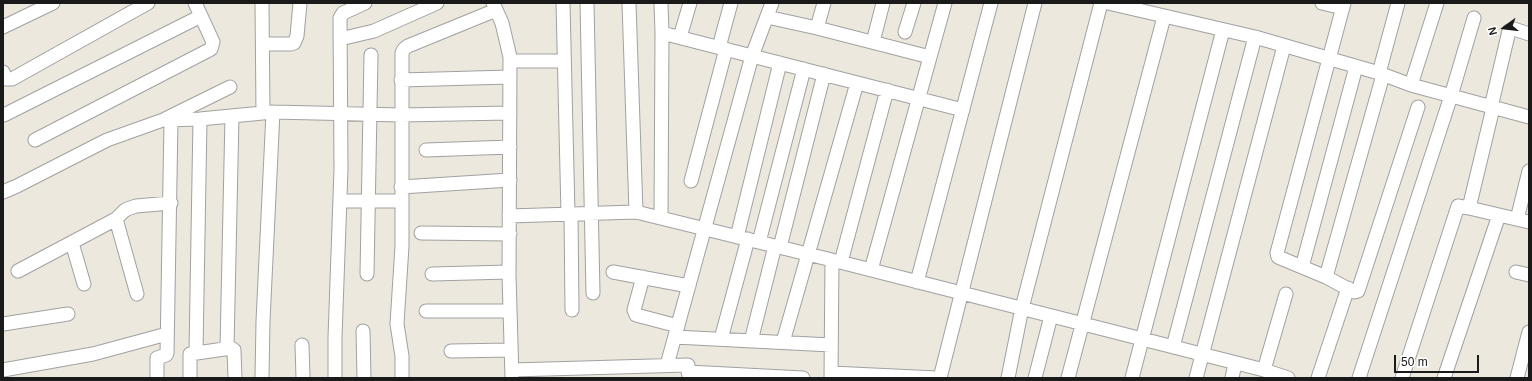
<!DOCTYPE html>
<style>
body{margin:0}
#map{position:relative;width:1532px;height:381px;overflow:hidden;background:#ede8de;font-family:Helvetica,sans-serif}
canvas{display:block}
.frame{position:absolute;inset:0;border:4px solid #1a1a1a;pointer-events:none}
.north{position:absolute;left:1484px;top:8px;width:40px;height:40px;-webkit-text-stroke:3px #fff;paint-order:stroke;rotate:255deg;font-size:11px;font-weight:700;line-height:16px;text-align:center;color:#1a1a1a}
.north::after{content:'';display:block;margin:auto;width:14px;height:18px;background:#1a1a1a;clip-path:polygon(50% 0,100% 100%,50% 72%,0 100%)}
.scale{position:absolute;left:1394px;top:355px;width:85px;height:18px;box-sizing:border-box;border:2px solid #1a1a1a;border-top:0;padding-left:5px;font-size:12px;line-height:14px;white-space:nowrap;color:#1a1a1a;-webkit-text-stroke:3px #fff;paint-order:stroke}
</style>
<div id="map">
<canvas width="1532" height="381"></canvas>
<div class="frame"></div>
<div class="north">N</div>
<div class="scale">50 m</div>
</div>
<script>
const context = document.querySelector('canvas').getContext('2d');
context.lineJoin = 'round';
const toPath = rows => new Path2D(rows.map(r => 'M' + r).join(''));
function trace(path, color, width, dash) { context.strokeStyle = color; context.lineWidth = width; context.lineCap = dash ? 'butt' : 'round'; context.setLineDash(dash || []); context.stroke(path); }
const minor = toPath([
 [262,3,263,113],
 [493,3,502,23,510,57,509,275,512,378],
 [563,3,568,214],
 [587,3,593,293],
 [629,3,636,212],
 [1108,3,1255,37,1379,73,1411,85,1529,117],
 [1322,3,1343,8],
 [1344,3,1277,253,1278,257,1326,277,1354,292,1358,291,1418,107],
 [767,17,817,28,930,57],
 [3,27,53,3],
 [817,28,824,3],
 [905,32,914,3],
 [662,33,963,110],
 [680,37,690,3],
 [340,39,374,31,437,3],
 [873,42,883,3],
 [263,44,291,44,294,43,297,36,300,3],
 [719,47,731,3],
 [510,61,564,61],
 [3,72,6,79,12,79,148,3],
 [1379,73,1398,3],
 [401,80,510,77],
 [1411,85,1437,3],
 [1491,107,1509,31,1514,29,1529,34],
 [4,115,201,16],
 [165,119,230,87],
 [35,140,211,49,213,42,195,3],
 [426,150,510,147],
 [691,181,726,49],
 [401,187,510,180],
 [3,192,17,186,107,140,163,120,200,119,273,112,401,115,510,113],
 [340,201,402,201],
 [1469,208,1493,108],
 [571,214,572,310],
 [509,216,636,212,832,260,1264,370,1288,378],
 [661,218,662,33,661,3],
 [116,219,137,294],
 [1517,219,1529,171],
 [421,233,510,234],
 [737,237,780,63],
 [759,242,804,69],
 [72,243,84,284],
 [780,247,824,74],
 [841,262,887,90],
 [1302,267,1356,67],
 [871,270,945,3],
 [18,271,116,219,124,211,127,209,136,206,171,203],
 [613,272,689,286],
 [1516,272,1529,275],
 [367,274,371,55],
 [432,274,509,272],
 [643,277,634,310,636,315,678,326],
 [1326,277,1383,75],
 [917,282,991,3],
 [426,311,510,311],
 [3,324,68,314],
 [363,331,364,378],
 [675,337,831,345],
 [721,339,748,239],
 [751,341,775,246],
 [783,342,857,83],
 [302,345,303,378],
 [1173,347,1255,37],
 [227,348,232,116],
 [451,351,511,350],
 [196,352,200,119],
 [667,365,752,56,772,3],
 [3,370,93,354,167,334],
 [512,370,688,365,689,378],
 [1264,370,1286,294],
 [688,372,803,378],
 [831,373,937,378],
 [157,378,157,358,166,355,167,353,171,121],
 [190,378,190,354,231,348,234,350,235,378],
 [262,378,263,321,273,112],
 [335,378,335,337,341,169,340,18,343,13,365,3],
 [402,378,402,356,397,324,402,246,402,53,404,49,408,46,496,10],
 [831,378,832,260],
 [940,378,1035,3],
 [1008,378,1022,308,1101,3],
 [1035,378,1051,316],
 [1068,378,1164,17],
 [1132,378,1223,30],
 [1196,378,1284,46],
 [1232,378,1235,363],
 [1318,378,1348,288],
 [1359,378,1451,96,1474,18],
 [1402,378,1458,206,1469,208,1529,222],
 [1444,378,1499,215],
 [1517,378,1529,332]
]);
trace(minor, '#a1a1a1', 15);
trace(minor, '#fff', 13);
</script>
